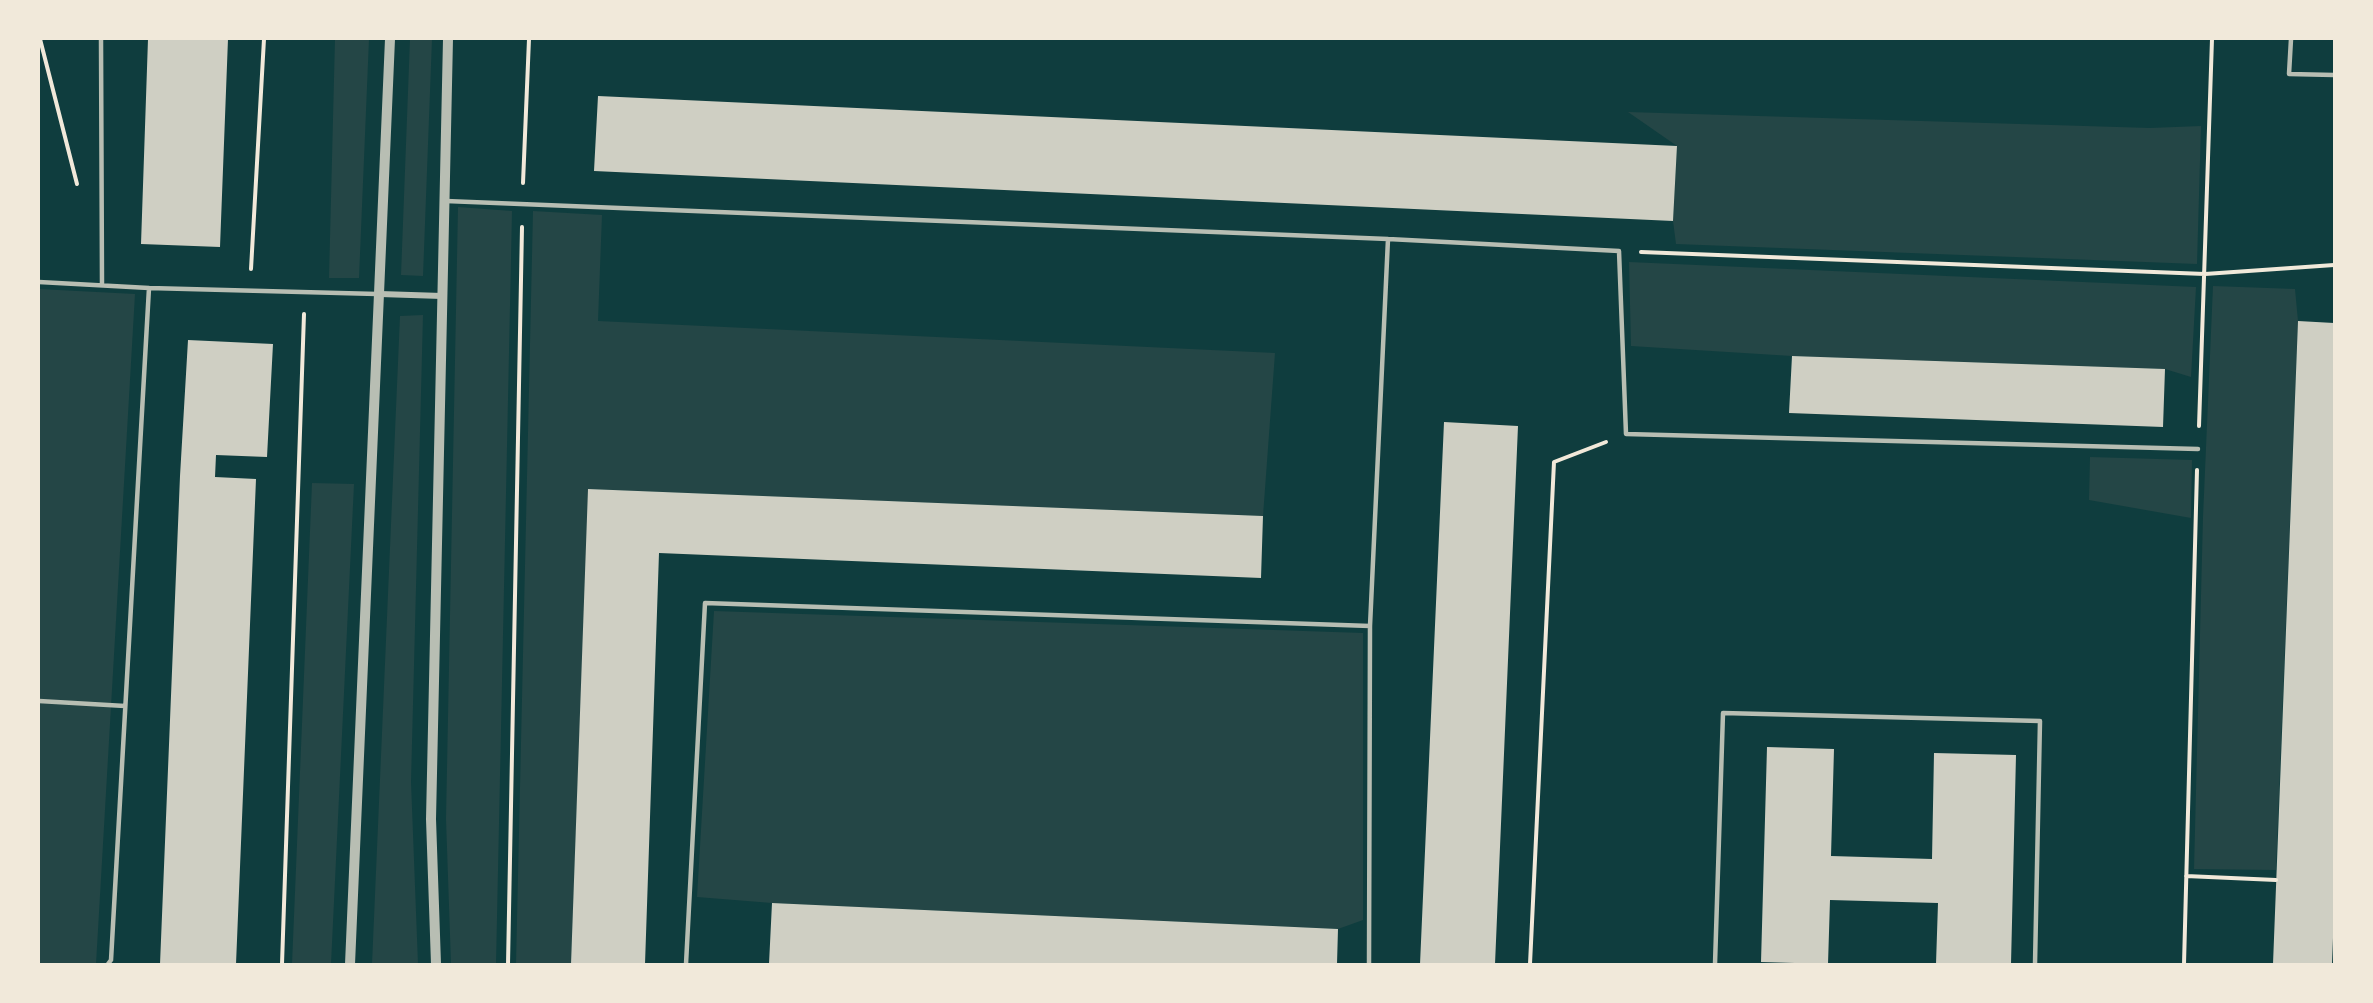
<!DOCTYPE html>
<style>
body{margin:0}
#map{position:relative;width:2373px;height:1003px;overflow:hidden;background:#0f3d3e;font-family:Lato,sans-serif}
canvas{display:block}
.frame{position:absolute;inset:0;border:40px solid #f1e9da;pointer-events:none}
</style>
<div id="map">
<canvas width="2373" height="1003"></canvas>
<div class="frame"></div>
</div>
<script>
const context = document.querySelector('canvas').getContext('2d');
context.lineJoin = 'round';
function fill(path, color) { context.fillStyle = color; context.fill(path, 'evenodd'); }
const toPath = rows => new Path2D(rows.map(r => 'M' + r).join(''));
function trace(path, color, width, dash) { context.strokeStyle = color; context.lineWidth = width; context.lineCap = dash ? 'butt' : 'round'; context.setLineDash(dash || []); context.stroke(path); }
fill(toPath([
 [335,39,369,39,359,278,329,278],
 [410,39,432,39,423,276,401,275],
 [1628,112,2150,128,2201,126,2197,264,1676,244,1673,221,1677,146],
 [458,207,512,211,496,964,451,964,446,819],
 [533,211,602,215,598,321,1275,353,1263,516,589,489,571,964,516,964],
 [1629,262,2196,287,2191,377,2165,369,1792,356,1631,346],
 [2213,286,2295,289,2298,321,2276,870,2194,869,2203,517],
 [39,289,135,294,96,964,39,964],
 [423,315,411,782,418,964,372,964,400,316],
 [2090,457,2192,460,2191,518,2089,500],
 [312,483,354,484,331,964,292,964],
 [714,611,1363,633,1363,920,1338,929,772,903,697,897]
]), '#244646');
fill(toPath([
 [148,39,228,39,220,247,141,244],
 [598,96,1677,146,1673,221,594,171],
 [2298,321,2334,323,2334,912,2332,964,2273,964],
 [188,340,273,344,267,457,216,455,215,477,256,479,236,964,160,964,180,476],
 [1792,356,2165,369,2163,427,1789,413],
 [1444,422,1518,426,1495,964,1420,964],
 [588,489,1263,516,1261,578,659,553,645,964,571,964],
 [1767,747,1834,749,1831,856,1932,859,1934,753,2016,755,2011,964,1936,964,1938,903,1830,900,1828,964,1761,962],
 [772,903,1338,929,1337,964,769,964]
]), '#cfcfc3');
trace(toPath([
 [40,39,77,184],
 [523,183,529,39],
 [1641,252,2205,274,2334,265],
 [251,269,264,39],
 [2199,426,2212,39],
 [2186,876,2276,880],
 [282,964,304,314],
 [508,964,522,227],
 [1530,964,1554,462,1606,442],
 [2184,964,2197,470]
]), '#f1e9da', 4);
trace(toPath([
 [101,39,102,285],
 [2291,39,2289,74,2334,75],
 [446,201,1388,239,1619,251,1626,434,2198,449],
 [39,282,149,288],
 [39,701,125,706],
 [108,964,111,960,149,288,377,294],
 [686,964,705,603,1370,626],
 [1369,964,1370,626,1388,239],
 [1715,964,1723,713,2040,721,2035,964]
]), '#b8beb3', 4.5);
trace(toPath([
 [380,294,442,296]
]), '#b8beb3', 6);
trace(toPath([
 [350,964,390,39],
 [436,964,431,819,448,39]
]), '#b8beb3', 10);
</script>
